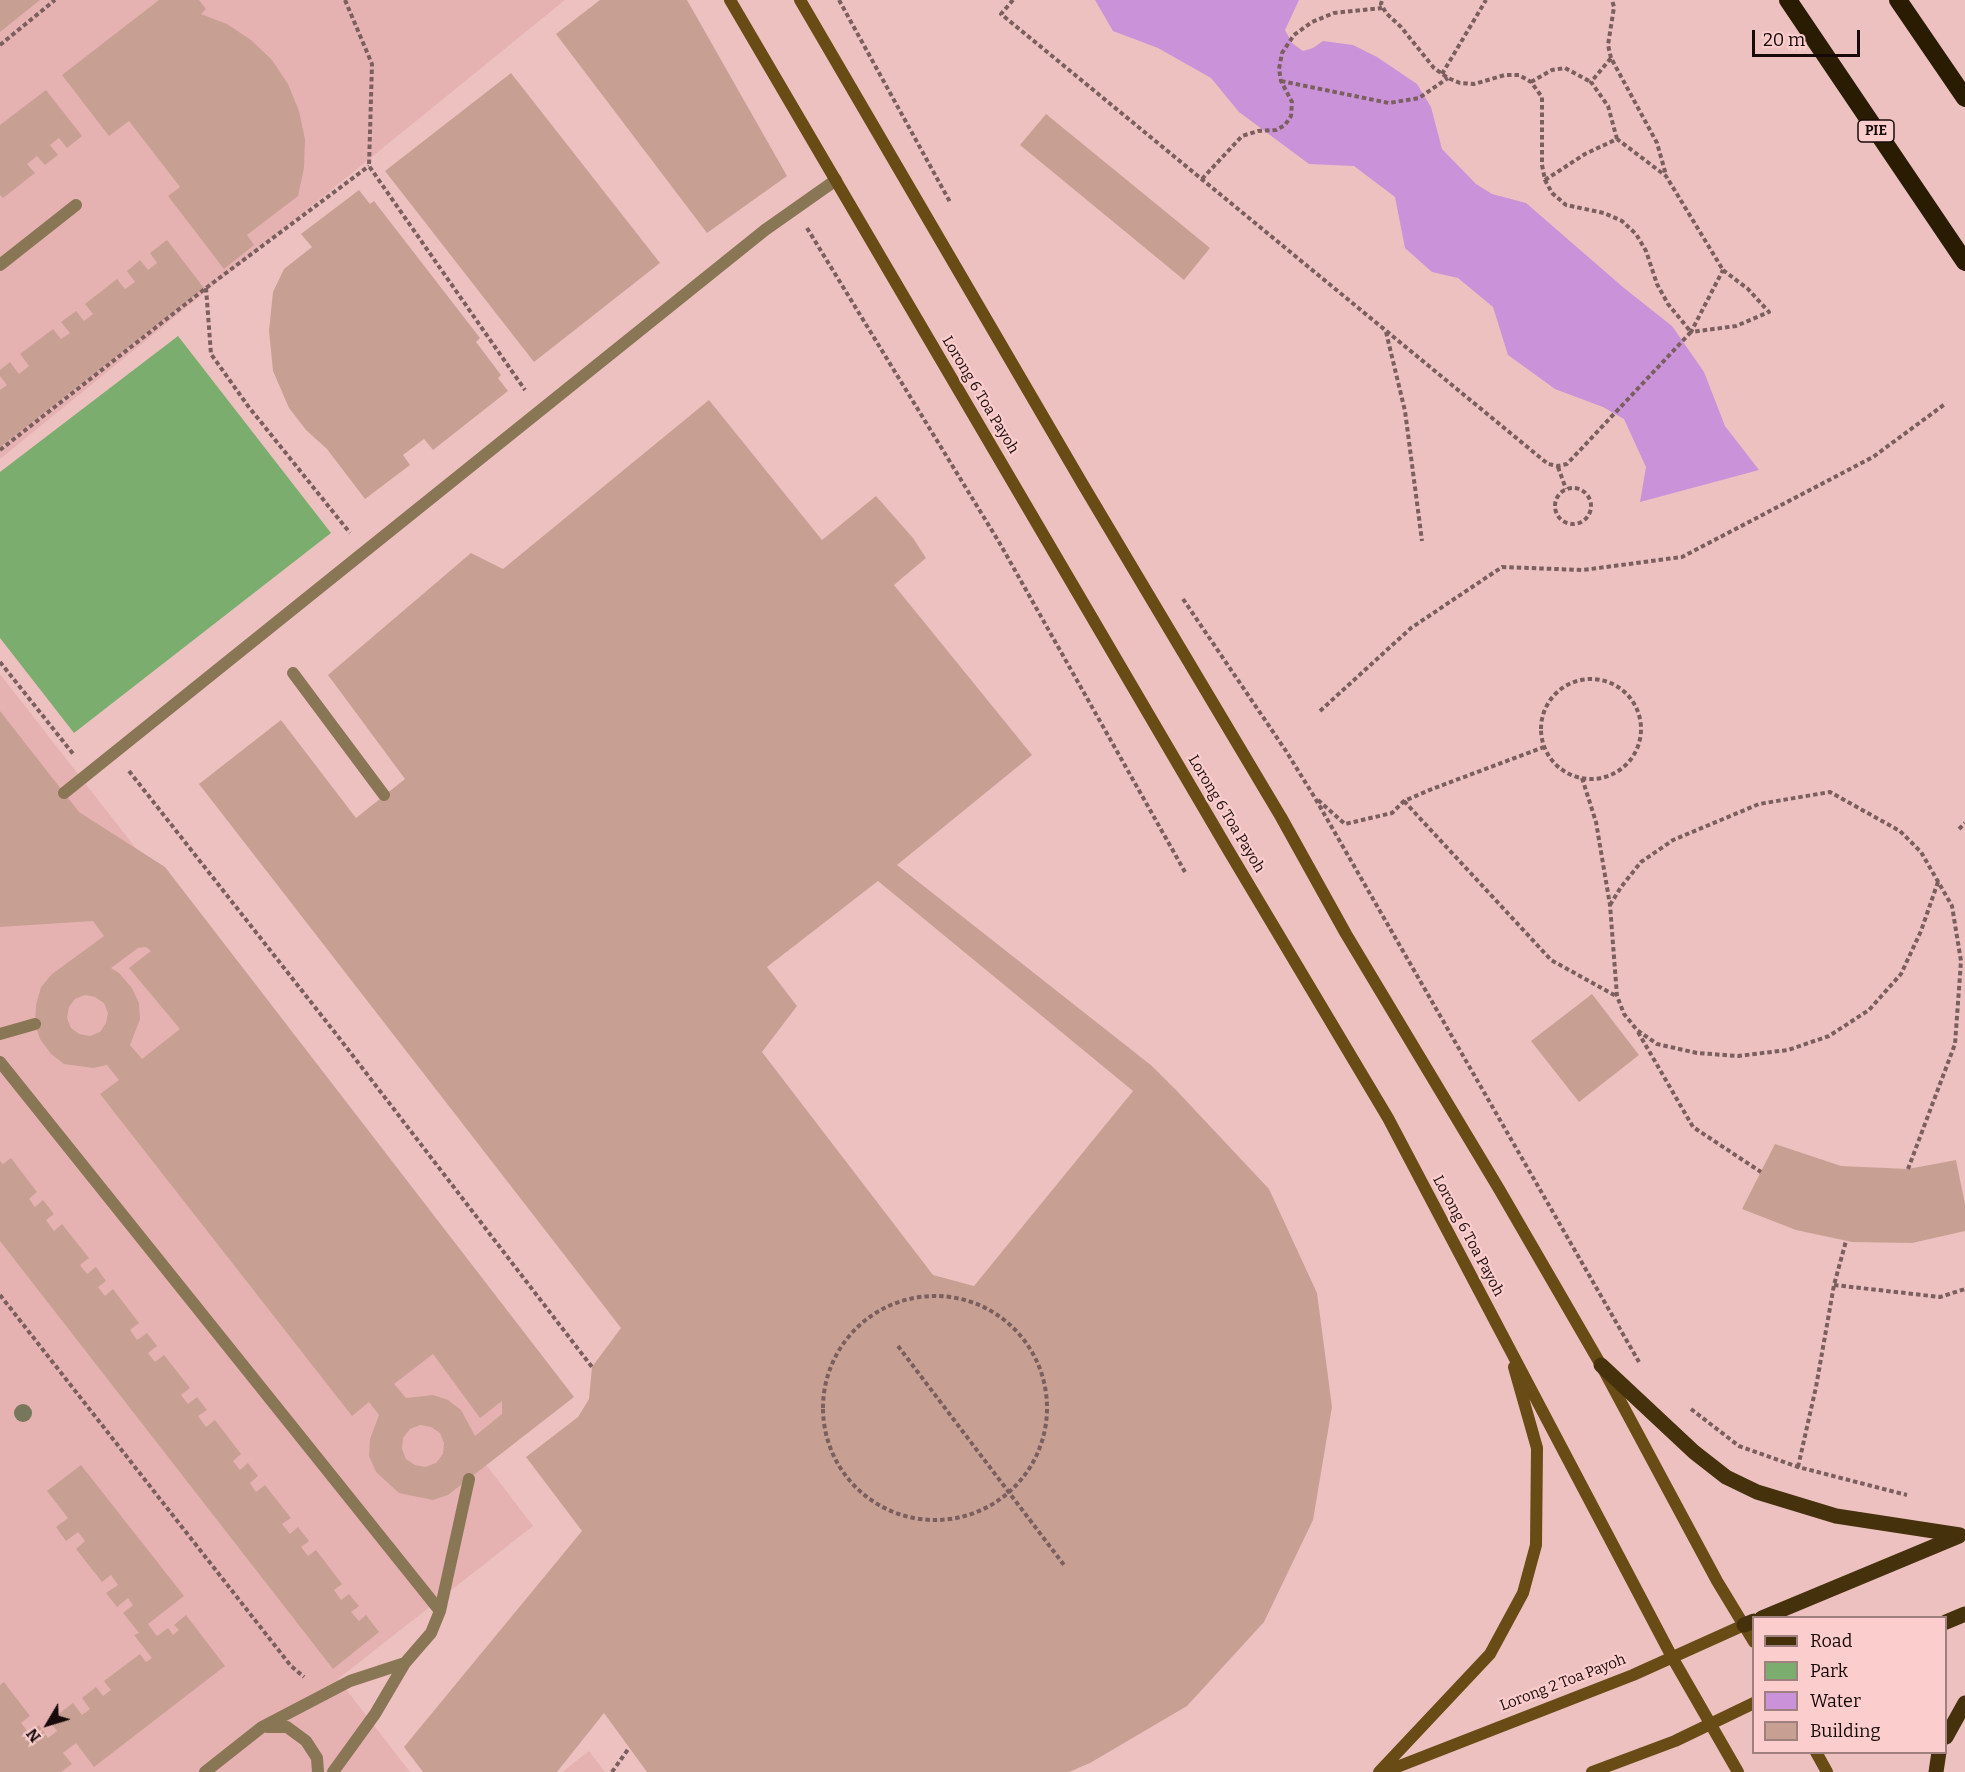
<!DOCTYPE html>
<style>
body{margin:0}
#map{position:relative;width:1965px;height:1772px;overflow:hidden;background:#edc1c0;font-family:Bitter,serif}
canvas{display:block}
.legend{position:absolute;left:1752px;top:1616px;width:195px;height:138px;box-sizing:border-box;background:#fbcecd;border:2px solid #a0807f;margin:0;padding:8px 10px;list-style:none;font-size:18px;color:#180a0a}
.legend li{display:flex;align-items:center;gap:12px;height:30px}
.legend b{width:30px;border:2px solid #a0807f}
.north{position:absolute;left:18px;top:1694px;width:60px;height:60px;-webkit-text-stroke:4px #fbcecd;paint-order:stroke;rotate:232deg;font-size:16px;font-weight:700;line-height:24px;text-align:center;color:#180a0a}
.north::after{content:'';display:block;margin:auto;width:21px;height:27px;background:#180a0a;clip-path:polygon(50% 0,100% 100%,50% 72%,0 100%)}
.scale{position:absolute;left:1752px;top:30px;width:108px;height:27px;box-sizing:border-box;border:3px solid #180a0a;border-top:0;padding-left:8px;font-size:18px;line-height:21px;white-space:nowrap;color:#180a0a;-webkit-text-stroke:4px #fbcecd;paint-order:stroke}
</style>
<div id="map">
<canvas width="1965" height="1772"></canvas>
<ul class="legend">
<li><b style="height:8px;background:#45320c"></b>Road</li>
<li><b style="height:16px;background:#7bad6f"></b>Park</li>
<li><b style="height:16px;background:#ca92d8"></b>Water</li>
<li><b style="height:16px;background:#c8a093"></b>Building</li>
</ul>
<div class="north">N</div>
<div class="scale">20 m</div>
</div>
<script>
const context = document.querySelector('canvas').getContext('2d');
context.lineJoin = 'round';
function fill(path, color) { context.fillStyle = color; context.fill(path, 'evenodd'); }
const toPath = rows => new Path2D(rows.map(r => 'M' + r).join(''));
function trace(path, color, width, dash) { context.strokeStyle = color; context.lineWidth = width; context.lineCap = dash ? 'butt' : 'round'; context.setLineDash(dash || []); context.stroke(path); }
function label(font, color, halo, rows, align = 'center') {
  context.font = font + ' Bitter,serif'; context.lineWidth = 4.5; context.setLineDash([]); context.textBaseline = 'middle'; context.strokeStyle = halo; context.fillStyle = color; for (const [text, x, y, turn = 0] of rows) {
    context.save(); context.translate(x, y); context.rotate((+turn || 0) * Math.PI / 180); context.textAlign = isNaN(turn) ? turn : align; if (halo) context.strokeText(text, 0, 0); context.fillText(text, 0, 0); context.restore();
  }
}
fill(toPath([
 [0,0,565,0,0,459],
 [0,674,562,1395,481,1458,533,1526,338,1679,410,1772,0,1772],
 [589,1751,605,1772,562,1772]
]), '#e5b2b1');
fill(toPath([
 [178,336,331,533,74,733,0,638,0,472]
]), '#7bad6f');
fill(toPath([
 [1095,0,1299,0,1285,30,1292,43,1303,51,1313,48,1323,41,1353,45,1377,57,1417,84,1431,107,1442,149,1476,184,1492,194,1526,203,1624,288,1672,326,1704,372,1725,426,1759,470,1640,502,1646,467,1624,419,1603,407,1555,389,1508,355,1493,307,1458,278,1432,272,1405,248,1395,197,1354,166,1309,164,1239,112,1211,78,1158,48,1113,31]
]), '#ca92d8');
fill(toPath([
 [0,0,40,0,0,32],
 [159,0,199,0,206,9,201,14,227,24,251,40,272,60,288,84,299,111,305,139,304,168,298,196,247,235,254,245,224,269,168,196,180,187,129,121,109,136,62,75],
 [600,0,687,0,787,176,707,233,556,34],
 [511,73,660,263,534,362,385,171],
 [46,90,82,136,67,148,59,138,50,145,58,155,45,165,37,156,27,164,35,173,3,198,0,195,0,125],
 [1046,114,1210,248,1184,280,1020,145],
 [359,190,370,204,374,201,480,338,476,342,501,375,498,378,508,391,433,450,424,439,403,455,410,465,365,499,327,449,306,430,289,408,273,371,269,331,273,292,284,269,312,247,301,234],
 [167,240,204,288,0,447,0,390,7,385,0,376,0,370,10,362,19,374,29,366,20,354,53,329,61,339,70,333,61,322,76,311,84,321,93,314,85,304,117,279,125,289,135,282,127,271,140,260,148,270,157,263,150,253],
 [709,400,822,540,876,496,913,538,926,558,894,585,1032,755,897,865,1152,1066,1177,1091,1269,1189,1317,1293,1332,1407,1313,1520,1264,1622,1187,1706,1090,1763,1069,1772,647,1772,604,1713,557,1772,423,1772,404,1747,582,1531,526,1457,578,1417,589,1399,592,1367,621,1328,199,784,281,720,356,818,405,779,328,675,471,553,503,569],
 [878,881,1133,1091,974,1286,933,1275,762,1052,797,1006,767,967],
 [0,711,79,812,165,867,574,1397,448,1495,433,1500,399,1493,376,1472,369,1456,370,1439,379,1415,369,1402,352,1416,100,1094,119,1080,107,1065,93,1068,64,1064,51,1054,40,1039,35,1024,36,1005,41,987,52,974,104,936,93,921,0,927],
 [146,947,151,951,129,968,180,1029,142,1059,130,1045,140,1019,139,1003,132,988,119,973,111,968,138,948],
 [85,995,95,997,104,1003,108,1013,106,1023,100,1032,90,1036,79,1034,71,1028,67,1018,69,1007,75,999],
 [433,1354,480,1418,502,1401,502,1414,475,1436,461,1410,448,1400,433,1395,406,1398,394,1384],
 [420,1425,431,1427,440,1433,444,1443,443,1454,436,1463,425,1467,415,1465,406,1459,402,1449,403,1438,410,1429],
 [1592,994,1639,1055,1579,1102,1531,1041],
 [1775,1144,1841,1166,1908,1169,1956,1160,1965,1204,1965,1231,1912,1243,1852,1242,1796,1230,1742,1209],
 [11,1158,37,1192,29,1199,35,1207,43,1200,54,1214,46,1220,54,1231,62,1224,89,1258,80,1265,87,1274,96,1267,106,1281,98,1287,105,1296,113,1289,139,1323,130,1330,137,1340,147,1333,157,1346,148,1353,155,1362,164,1355,190,1388,181,1395,188,1404,197,1397,207,1410,198,1416,206,1427,215,1420,241,1454,233,1461,240,1470,248,1463,258,1476,250,1483,256,1492,265,1485,291,1518,282,1524,290,1534,298,1527,309,1541,301,1547,308,1556,316,1550,342,1584,334,1590,341,1600,349,1594,359,1606,351,1612,359,1621,366,1615,379,1632,333,1669,0,1241,0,1161,3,1164],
 [81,1465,184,1596,148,1624,157,1636,168,1628,173,1635,179,1630,174,1625,186,1615,225,1666,94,1767,76,1743,63,1753,72,1764,61,1772,0,1772,0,1685,4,1682,30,1716,21,1723,29,1733,39,1725,48,1738,57,1731,49,1721,73,1703,82,1715,90,1709,82,1698,96,1687,103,1696,111,1690,104,1681,140,1654,146,1662,152,1658,134,1635,139,1633,123,1613,133,1605,128,1598,117,1607,106,1593,118,1585,111,1575,102,1582,76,1549,85,1541,78,1532,66,1541,56,1527,68,1518,47,1491]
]), '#c8a093');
trace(toPath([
 [345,0,372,64,369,166,525,390],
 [839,0,950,202],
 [1013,0,1001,14,1548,464,1558,466,1567,464,1691,332,1668,304,1657,284,1646,251,1636,234,1622,221,1604,213,1566,205,1552,193,1545,180,1542,165,1542,97,1531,82,1519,75,1505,75,1474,84,1460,83,1448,78,1434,68,1401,27,1386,13,1381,4,1382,0],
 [0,45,55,0],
 [1611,58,1608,45,1614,7,1612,0],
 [1442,74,1486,0],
 [1281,81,1389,103,1419,98,1448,78],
 [1531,82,1552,70,1565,68,1591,82],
 [1617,139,1608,106,1591,82,1611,58,1657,143,1666,175],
 [1202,179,1242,136,1258,131,1276,130,1285,125,1291,116,1292,102,1281,81,1279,69,1282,53,1294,35,1312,22,1334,13,1382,8],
 [1545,180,1585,154,1617,139,1666,176,1723,270],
 [807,228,999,542,1185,872],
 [1723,270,1748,289,1769,312,1736,326,1691,332,1723,270],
 [206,288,211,354,248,406,350,533],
 [1386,332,1405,411,1422,541],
 [0,450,206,288,369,166],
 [1558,467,1566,489],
 '1555 506a18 18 0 1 1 36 0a18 18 0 1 1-36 0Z',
 [1183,599,1286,751,1315,798,1639,1362],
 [0,662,74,755],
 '1541 729a50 50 0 1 1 100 0a50 50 0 1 1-100 0Z',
 [1320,711,1411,628,1502,567,1583,570,1682,557,1873,457,1945,404],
 [129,771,340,1039,592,1367],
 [1582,778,1596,822,1610,905,1617,996,1624,1014,1637,1030,1657,1044,1697,1053,1738,1056,1788,1050,1829,1036,1869,1010,1901,974,1921,931,1939,879],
 [1318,800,1345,824,1392,813,1404,801,1432,789,1544,747],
 [1404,801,1551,960,1616,996],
 [1959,829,1965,823],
 [1610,905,1621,887,1641,862,1673,840,1759,804,1830,792,1900,831,1921,852,1952,906,1961,961,1955,1044,1908,1169],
 [1638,1032,1693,1127,1761,1172],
 [1834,1285,1940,1297,1965,1289],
 [0,1295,291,1666,304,1677],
 '823 1408a112 112 0 1 1 224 0a112 112 0 1 1-224 0Z',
 [898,1346,1064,1565],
 [1691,1409,1739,1446,1798,1467,1907,1495],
 [1798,1467,1816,1387,1834,1285,1846,1241],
 [612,1772,629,1748]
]), '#7b5f5e', 4, [4.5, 3]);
trace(toPath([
 [0,265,76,205],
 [293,673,384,795],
 [64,793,765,230,836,180],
 [0,1034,35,1024],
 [0,1062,440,1611],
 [267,1727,287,1727,306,1741,317,1758,318,1772],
 [205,1772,262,1727,350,1681,405,1663],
 [333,1772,375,1714,405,1663,431,1633,440,1611,469,1479]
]), '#897655', 12);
trace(toPath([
 [730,0,1227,848,1388,1118,1672,1657,1738,1772],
 [800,0,1082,483,1281,817,1346,934,1499,1189,1601,1365,1717,1581,1754,1642],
 [1816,1752,1827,1772],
 [1379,1772,1490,1654,1523,1593,1536,1545,1537,1448,1514,1367],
 [1384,1772,1633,1675,1744,1625],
 [1592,1772,1675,1741,1754,1703]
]), '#684b15', 12);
trace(toPath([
 [1601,1365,1694,1452,1726,1477,1757,1492,1836,1516,1960,1535],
 [1762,1618,1959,1536],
 [1946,1622,1965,1614],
 [1744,1625,1754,1621],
 [1946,1737,1965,1703],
 [1936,1772,1939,1752]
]), '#45320c', 15);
trace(toPath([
 [1788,0,1965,262],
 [1898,0,1965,98]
]), '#2a1c02', 18);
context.fillStyle = '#76775b';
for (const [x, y] of [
 [23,1413]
]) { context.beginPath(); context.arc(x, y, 9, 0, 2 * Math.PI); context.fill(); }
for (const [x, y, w] of [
 [1876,131,36]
]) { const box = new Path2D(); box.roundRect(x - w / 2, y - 11, w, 22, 4.5); context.fillStyle = '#fbcecd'; context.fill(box); trace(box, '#180a0a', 1.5); }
label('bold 14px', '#180a0a', null, [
 ["PIE",1876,131]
]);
label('15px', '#180a0a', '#fbcecd', [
 ["Lorong 6 Toa Payoh",980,395,59],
 ["Lorong 6 Toa Payoh",1226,814,59],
 ["Lorong 6 Toa Payoh",1468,1236,62],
 ["Lorong 2 Toa Payoh",1563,1683,-21]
]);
</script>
